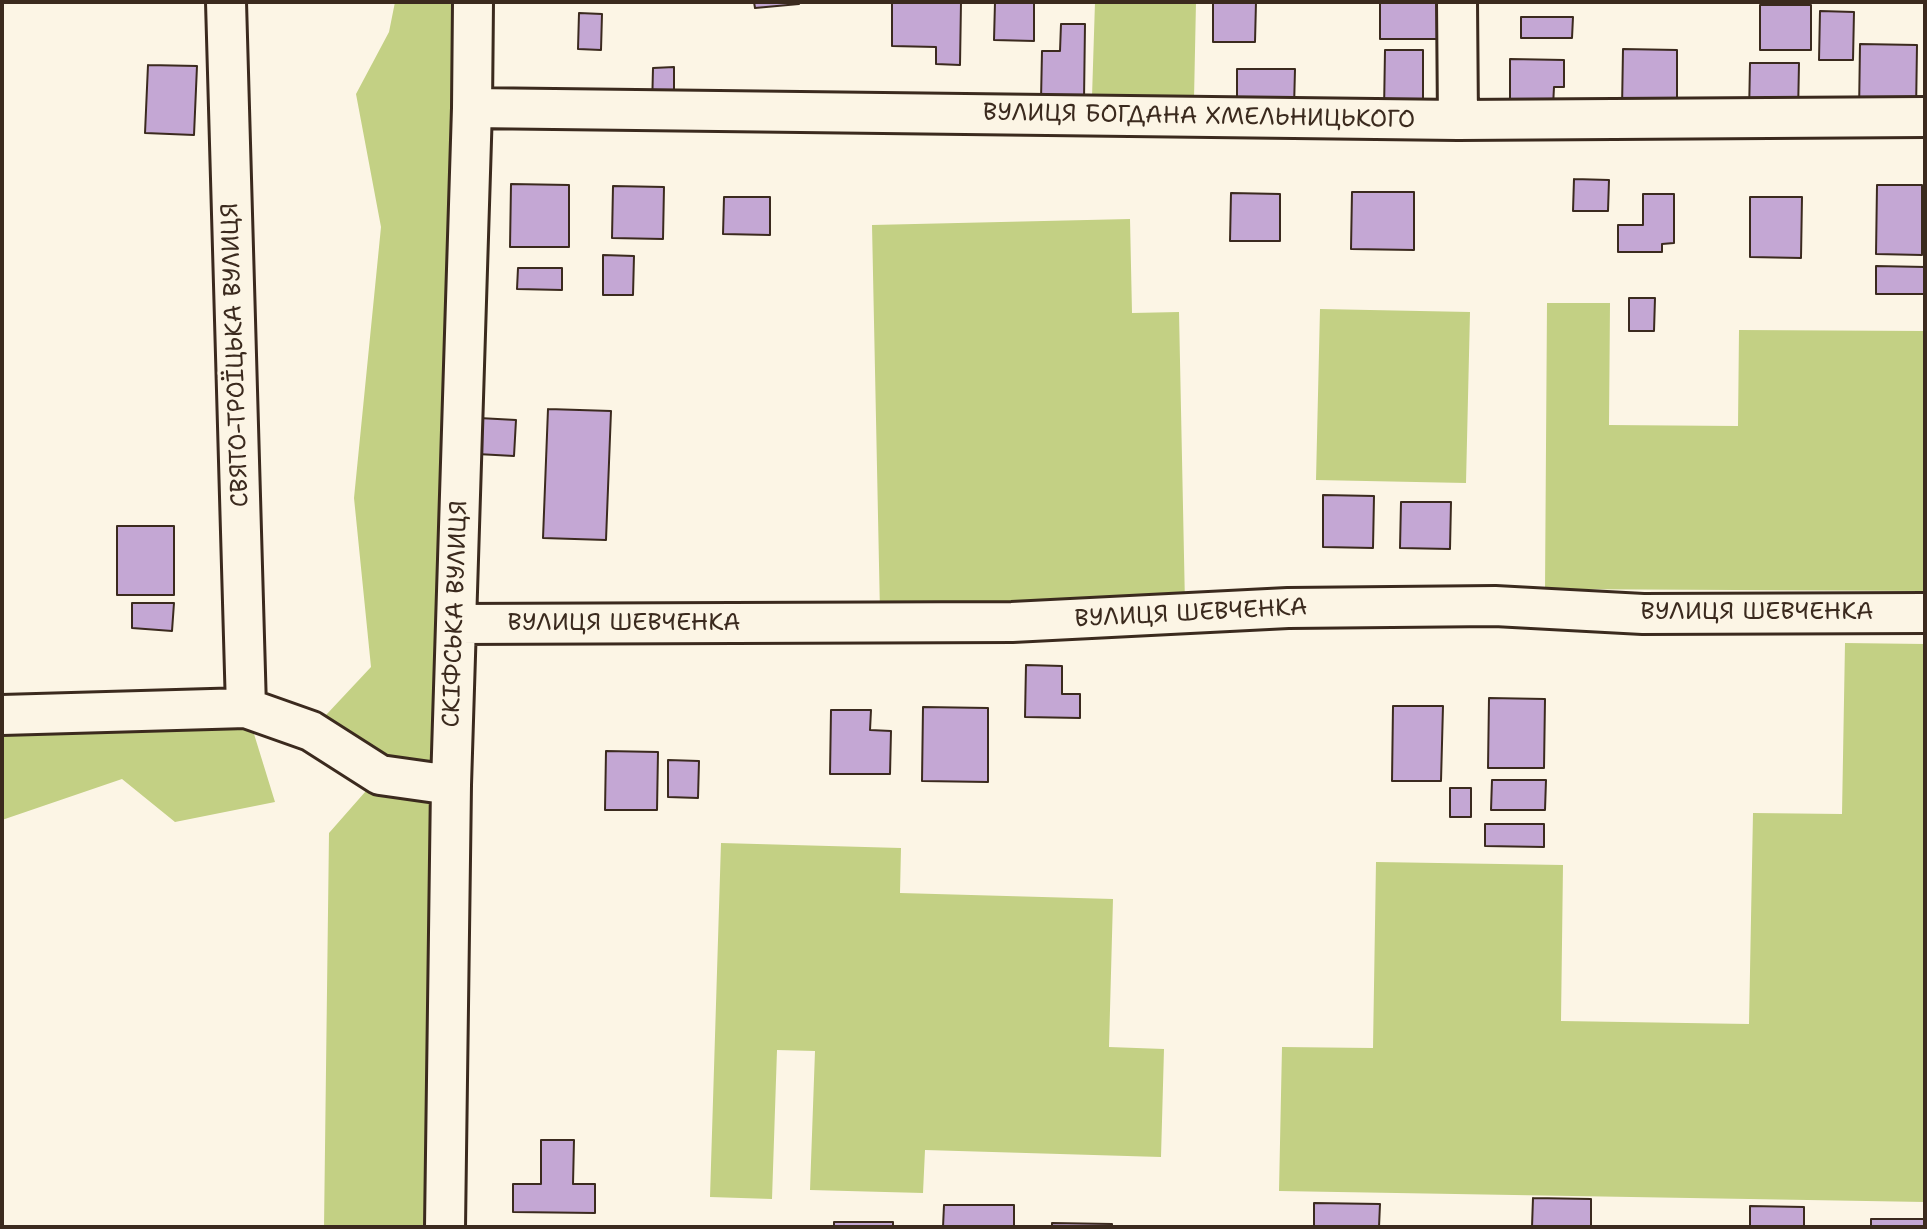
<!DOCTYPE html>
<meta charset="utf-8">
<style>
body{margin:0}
#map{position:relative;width:1927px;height:1229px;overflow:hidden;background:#fcf5e5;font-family:"Shantell Sans",sans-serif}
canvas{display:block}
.frame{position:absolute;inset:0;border:4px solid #3b2a1e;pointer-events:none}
</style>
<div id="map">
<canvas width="1927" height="1229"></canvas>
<div class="frame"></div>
</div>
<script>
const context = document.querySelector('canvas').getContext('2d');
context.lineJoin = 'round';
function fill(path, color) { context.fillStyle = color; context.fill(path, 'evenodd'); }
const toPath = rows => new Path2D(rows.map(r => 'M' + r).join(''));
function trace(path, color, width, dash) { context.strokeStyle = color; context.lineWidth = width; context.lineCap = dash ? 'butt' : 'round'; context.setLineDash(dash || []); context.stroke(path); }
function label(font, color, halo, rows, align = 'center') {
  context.font = font + ' "Shantell Sans",sans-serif'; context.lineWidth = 6; context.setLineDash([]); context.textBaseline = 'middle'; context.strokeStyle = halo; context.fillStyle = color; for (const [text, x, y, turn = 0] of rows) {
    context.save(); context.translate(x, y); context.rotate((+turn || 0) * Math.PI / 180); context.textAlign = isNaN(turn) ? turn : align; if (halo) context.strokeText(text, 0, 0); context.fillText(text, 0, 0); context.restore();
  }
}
fill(toPath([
 [395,2,473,2,439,1227,324,1227,329,833,380,775,311,731,371,667,354,498,381,227,356,94,389,32],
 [1095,2,1196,2,1194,99,1092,97],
 [1130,219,1132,313,1179,312,1185,605,880,613,872,225],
 [1547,303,1610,303,1609,425,1738,426,1739,330,1925,331,1925,591,1545,589],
 [1320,309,1470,312,1466,483,1316,480],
 [1845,643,1925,644,1925,1202,1279,1191,1282,1047,1373,1048,1376,862,1563,865,1561,1021,1749,1024,1753,813,1842,814],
 [246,708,275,802,175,822,122,779,2,820,2,715],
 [721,843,901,848,900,893,1113,899,1109,1047,1164,1049,1161,1157,925,1150,923,1193,810,1190,815,1051,777,1050,772,1199,710,1197]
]), '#c3d084');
const building = toPath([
 [754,2,799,2,799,4,755,8,754,2],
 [892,2,961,2,960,65,936,64,936,47,892,46,892,2],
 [995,2,1034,2,1034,41,994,40,995,2],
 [1213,2,1256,2,1255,42,1213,42,1213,2],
 [1380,2,1438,2,1437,39,1380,39,1380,2],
 [1760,5,1811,5,1811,50,1760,50,1760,5],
 [1820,11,1854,12,1853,60,1819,60,1820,11],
 [579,13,602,14,601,50,578,49,579,13],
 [1521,17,1573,17,1572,38,1521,38,1521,17],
 [1061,24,1085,24,1084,100,1041,100,1042,51,1060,51,1061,24],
 [1860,44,1917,45,1916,113,1859,113,1860,44],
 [1623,49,1677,50,1677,110,1622,109,1623,49],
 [1385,50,1423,50,1423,111,1384,111,1385,50],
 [1510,59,1564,60,1564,87,1554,87,1553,107,1510,107,1510,59],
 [1750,63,1799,63,1798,115,1749,115,1750,63],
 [148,65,197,66,194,135,145,133,148,65],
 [674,67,674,109,652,109,653,68,674,67],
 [1237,69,1295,69,1294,108,1237,108,1237,69],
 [1574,179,1609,180,1608,211,1573,211,1574,179],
 [511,184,569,185,569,247,510,247,511,184],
 [1877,185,1922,185,1922,255,1876,254,1877,185],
 [613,186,664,187,663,239,612,238,613,186],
 [1352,192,1414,192,1414,250,1351,249,1352,192],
 [1231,193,1280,194,1280,241,1230,241,1231,193],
 [1643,194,1674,194,1674,243,1662,244,1662,252,1618,252,1618,225,1643,225,1643,194],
 [724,197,770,197,770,235,723,234,724,197],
 [1750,197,1802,197,1801,258,1750,257,1750,197],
 [603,255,634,256,633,295,603,295,603,255],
 [1876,266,1925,267,1925,294,1876,294,1876,266],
 [518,268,562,268,562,290,517,289,518,268],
 [1629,298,1655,298,1654,331,1629,331,1629,298],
 [548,409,611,411,606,540,543,538,548,409],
 [479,418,516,420,514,456,477,454,479,418],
 [1323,495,1374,496,1373,548,1323,547,1323,495],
 [1401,502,1451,502,1450,549,1400,548,1401,502],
 [117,526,174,526,174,595,117,595,117,526],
 [132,603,174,603,172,631,132,628,132,603],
 [1026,665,1062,666,1062,694,1080,694,1080,718,1025,717,1026,665],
 [1489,698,1545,699,1544,768,1488,768,1489,698],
 [1393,706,1443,706,1441,781,1392,781,1393,706],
 [923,707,988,708,988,782,922,781,923,707],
 [831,710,871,710,870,730,891,731,890,774,830,774,831,710],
 [606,751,658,752,657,810,605,810,606,751],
 [668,760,699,761,698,798,668,797,668,760],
 [1492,780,1546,780,1545,810,1491,810,1492,780],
 [1450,788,1471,788,1471,817,1450,817,1450,788],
 [1485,824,1544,824,1544,847,1485,846,1485,824],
 [541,1140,574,1140,573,1184,595,1184,595,1213,513,1212,513,1184,541,1184,541,1140],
 [1533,1198,1591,1199,1591,1227,1532,1227,1533,1198],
 [1314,1203,1380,1204,1379,1227,1314,1227,1314,1203],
 [944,1205,1014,1205,1014,1227,943,1227,944,1205],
 [1750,1206,1804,1207,1804,1227,1750,1227,1750,1206],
 [1871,1219,1925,1219,1925,1227,1871,1227,1871,1219],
 [834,1222,893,1222,893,1227,834,1227,834,1222],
 [1052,1223,1112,1224,1112,1227,1052,1227,1052,1223]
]);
fill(building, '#c4a7d4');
trace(building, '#3b2a1e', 2);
const minor = toPath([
 [226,2,246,708],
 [1457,2,1458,120],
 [472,108,1458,120,1925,117],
 [456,624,1012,622,1288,608,1495,606,1643,614,1925,613],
 [2,715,246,708,311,731,380,775,451,785],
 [445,1227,451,785,472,108,473,2]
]);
trace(minor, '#3b2a1e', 44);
trace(minor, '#fcf5e5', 38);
label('24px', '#3b2a1e', '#fcf5e5', [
 ["ВУЛИЦЯ БОГДАНА ХМЕЛЬНИЦЬКОГО",1199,117,1],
 ["СВЯТО-ТРОЇЦЬКА ВУЛИЦЯ",236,355,-92],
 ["ВУЛИЦЯ ШЕВЧЕНКА",1757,613],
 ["СКІФСЬКА ВУЛИЦЯ",456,614,-88],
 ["ВУЛИЦЯ ШЕВЧЕНКА",1191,614,-3],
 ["ВУЛИЦЯ ШЕВЧЕНКА",624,624]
]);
</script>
